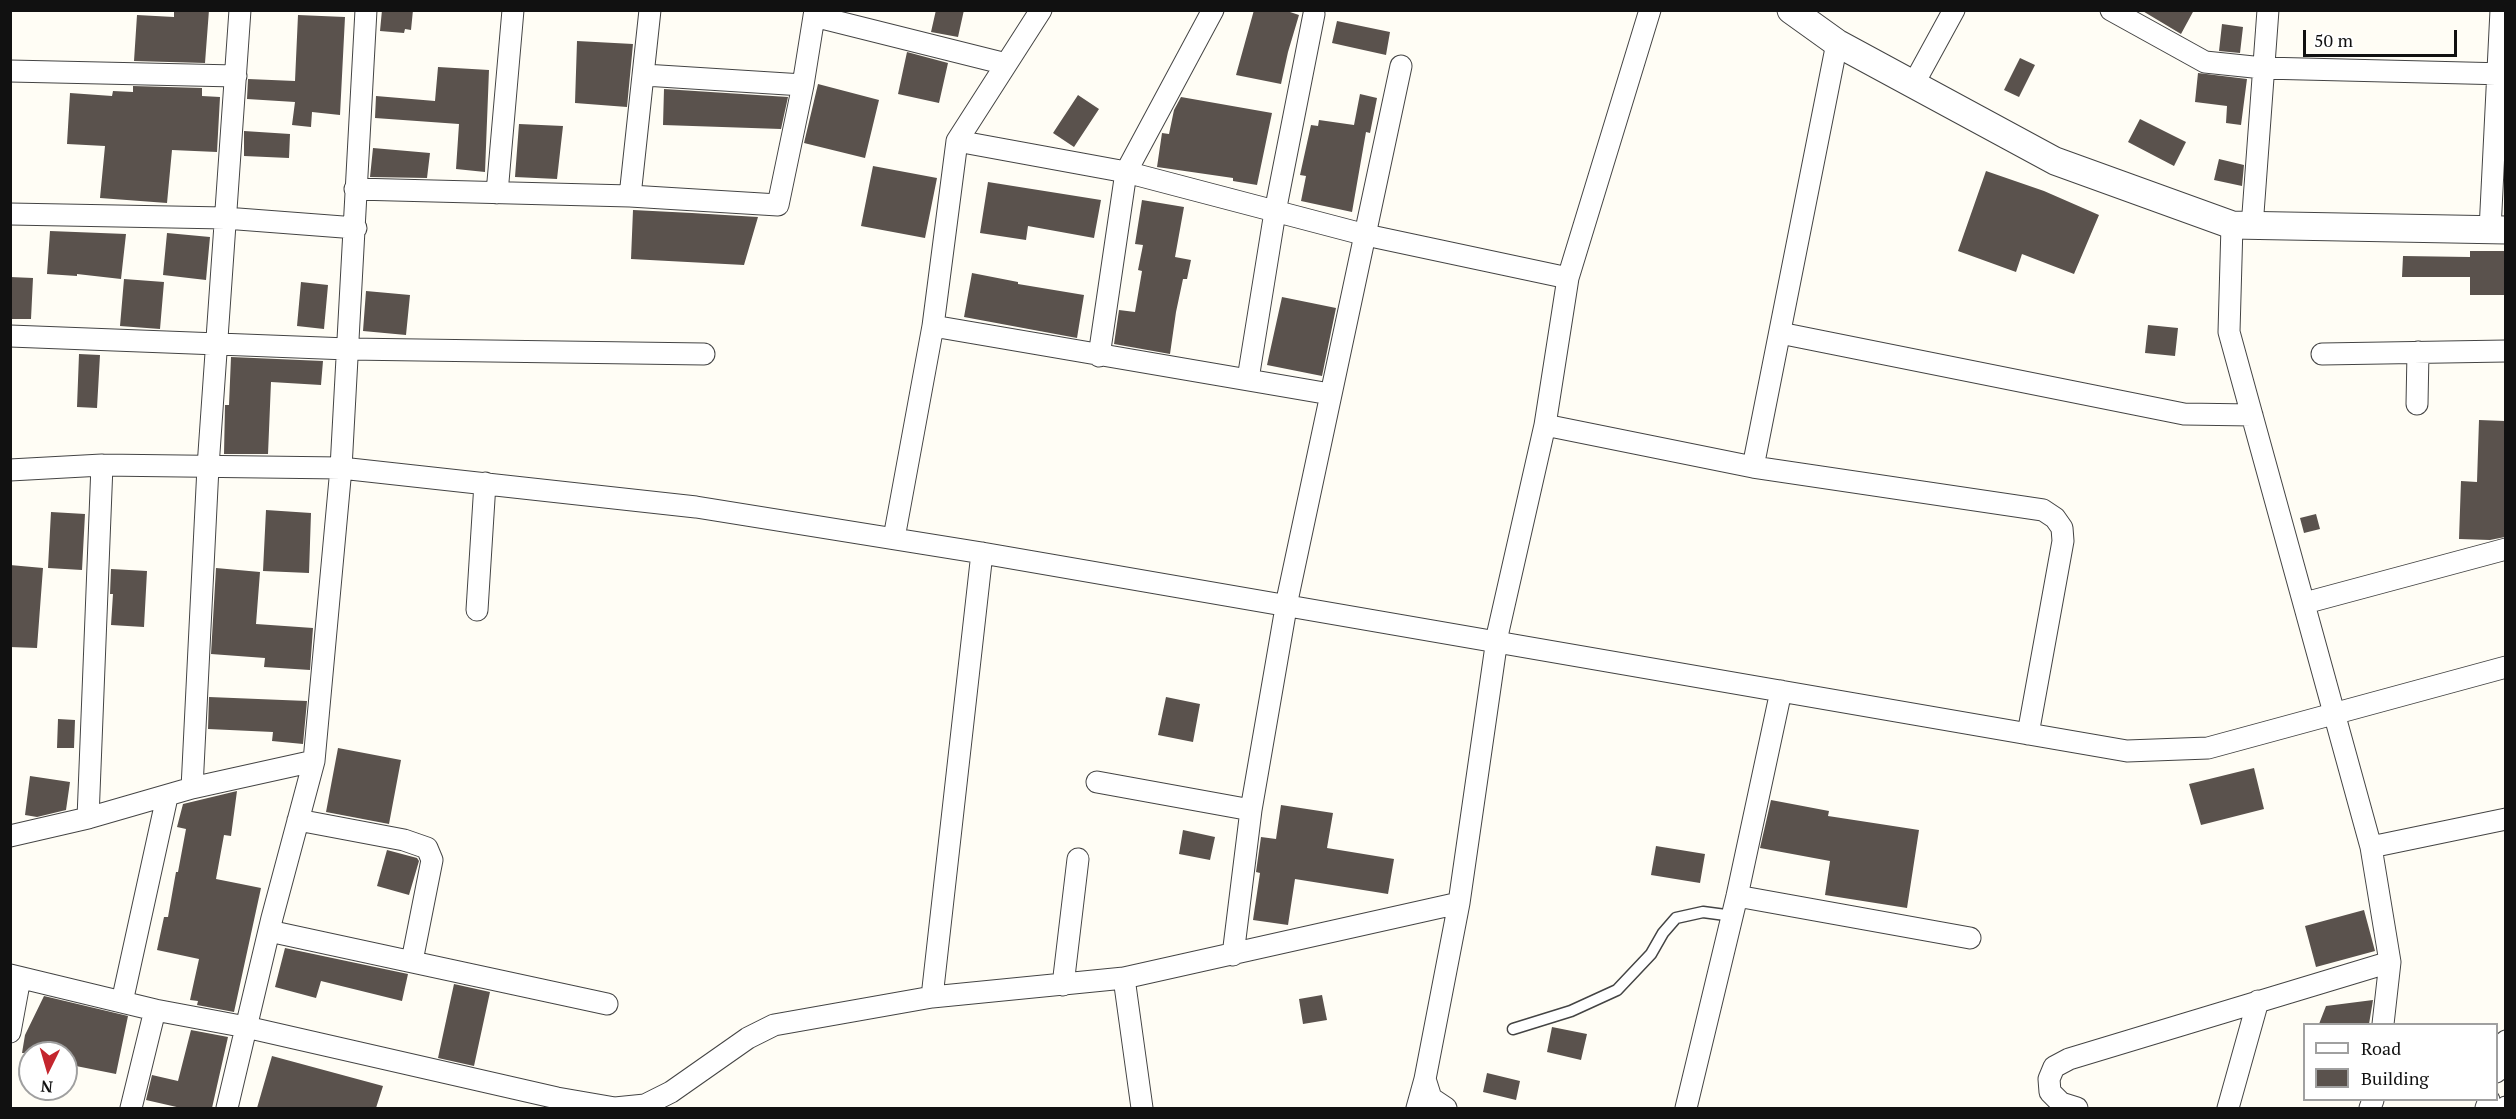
<!DOCTYPE html>
<style>
body{margin:0}
#map{position:relative;width:2516px;height:1119px;overflow:hidden;background:#fffdf5;font-family:"PT Serif",serif}
canvas{display:block}
.frame{position:absolute;inset:0;border:12px solid #111;pointer-events:none}
.legend{position:absolute;left:2303px;top:1023px;width:195px;height:78px;box-sizing:border-box;background:#fff;border:2px solid #a0a0a0;margin:0;padding:8px 10px;list-style:none;font-size:18px;color:#111}
.legend li{display:flex;align-items:center;gap:12px;height:30px}
.legend b{width:30px;border:2px solid #a0a0a0}
.north{position:absolute;left:18px;top:1041px;width:60px;height:60px;box-sizing:border-box;background:#fff;border:2px solid #a0a0a0;border-radius:50%;rotate:185deg;font-size:16px;font-weight:700;line-height:24px;text-align:center;color:#111}
.north::after{content:'';display:block;margin:auto;width:21px;height:27px;background:#c4262e;clip-path:polygon(50% 0,100% 100%,50% 72%,0 100%)}
.scale{position:absolute;left:2303px;top:30px;width:154px;height:27px;box-sizing:border-box;border:3px solid #111;border-top:0;padding-left:8px;font-size:18px;line-height:21px;white-space:nowrap;color:#111;-webkit-text-stroke:4px #fff;paint-order:stroke}
</style>
<div id="map">
<canvas width="2516" height="1119"></canvas>
<div class="frame"></div>
<ul class="legend">
<li><b style="height:8px;background:#fff"></b>Road</li>
<li><b style="height:16px;background:#5a524d"></b>Building</li>
</ul>
<div class="north">N</div>
<div class="scale">50 m</div>
</div>
<script>
const context = document.querySelector('canvas').getContext('2d');
context.lineJoin = 'round';
function fill(path, color) { context.fillStyle = color; context.fill(path, 'evenodd'); }
const toPath = rows => new Path2D(rows.map(r => 'M' + r).join(''));
function trace(path, color, width, dash) { context.strokeStyle = color; context.lineWidth = width; context.lineCap = dash ? 'butt' : 'round'; context.setLineDash(dash || []); context.stroke(path); }
fill(toPath([
 [174,10,209,10,205,63,134,61,137,15,174,17],
 [382,10,413,10,411,30,405,29,404,33,380,31],
 [936,10,964,10,958,37,931,32],
 [1254,10,1284,10,1299,15,1288,52,1281,84,1236,75],
 [2141,10,2194,10,2181,34],
 [298,15,345,17,340,115,312,112,311,127,292,125,295,102,247,99,248,79,295,81],
 [1337,21,1390,32,1386,55,1332,43],
 [2222,24,2243,27,2240,53,2219,51],
 [577,41,633,44,627,107,575,103],
 [907,52,948,63,939,103,898,94],
 [2020,58,2035,65,2019,97,2004,90],
 [438,67,489,70,485,172,456,169,459,124,375,118,376,96,435,101],
 [2198,73,2247,79,2241,125,2226,123,2227,106,2195,102],
 [818,84,879,100,865,158,804,143],
 [133,86,202,88,202,96,220,97,217,152,172,150,167,203,100,198,105,146,67,144,70,93,112,96,113,91,133,92],
 [664,89,788,97,781,129,663,125],
 [1360,94,1377,98,1370,133,1366,132,1352,212,1301,201,1306,176,1300,175,1311,125,1318,126,1319,120,1354,125],
 [1078,95,1099,109,1074,147,1053,133],
 [1181,97,1272,113,1257,185,1233,181,1233,178,1157,167,1162,133,1169,134,1174,110],
 [2140,119,2186,142,2174,166,2128,142],
 [519,124,563,126,557,179,515,177],
 [244,131,290,134,289,158,244,156],
 [373,148,430,153,427,178,370,177],
 [2219,159,2244,165,2242,186,2214,180],
 [873,166,937,178,925,238,861,226],
 [1986,171,2044,191,2099,215,2074,274,2022,254,2016,272,1958,251],
 [988,182,1101,200,1094,238,1028,226,1026,240,980,233],
 [1142,200,1184,207,1175,257,1191,260,1187,279,1183,279,1176,312,1170,354,1114,344,1119,310,1135,312,1142,271,1138,270,1143,245,1135,244],
 [633,210,692,213,758,217,744,265,631,259],
 [50,231,126,234,121,279,77,274,77,276,47,274],
 [167,233,210,237,206,280,163,275],
 [2470,251,2505,251,2505,295,2470,295,2470,277,2402,277,2403,256,2470,257],
 [972,273,1018,282,1018,284,1084,295,1077,338,964,317],
 [10,277,33,278,31,319,10,319],
 [124,279,164,282,160,329,120,326],
 [301,282,328,285,324,329,297,326],
 [366,291,410,295,406,335,363,331],
 [1282,297,1336,308,1322,376,1267,365],
 [2148,325,2178,328,2175,356,2145,353],
 [79,354,100,355,97,408,77,407],
 [231,357,323,361,321,385,271,382,268,454,224,454,225,405,229,405],
 [2479,420,2505,421,2505,537,2490,540,2459,539,2461,481,2477,482],
 [266,510,311,513,309,573,263,571],
 [51,512,85,514,82,570,48,568],
 [2316,514,2320,529,2304,533,2300,518],
 [10,565,43,568,37,648,10,647],
 [216,568,260,572,256,624,313,628,310,670,264,667,265,658,211,654],
 [111,569,147,571,144,627,111,625,113,594,110,594],
 [209,697,307,701,303,744,272,741,273,732,208,729],
 [1166,697,1200,704,1193,742,1158,735],
 [58,719,75,720,74,748,57,748],
 [338,748,401,760,389,824,326,812],
 [2254,768,2264,809,2201,825,2189,784],
 [30,776,70,782,66,810,37,817,25,815],
 [237,791,231,836,224,835,216,879,261,888,234,1012,197,1005,198,1001,190,1000,199,959,157,950,164,917,168,917,176,872,178,872,186,829,177,827,183,804],
 [1771,800,1829,811,1828,816,1919,830,1907,908,1825,895,1830,861,1760,848],
 [1281,805,1333,813,1327,848,1394,859,1388,894,1295,879,1288,925,1253,920,1260,873,1256,872,1261,837,1276,839],
 [1183,830,1215,837,1210,860,1179,854],
 [1656,846,1705,854,1700,883,1651,875],
 [387,850,417,858,419,861,409,895,377,886],
 [2364,910,2375,951,2316,967,2305,926],
 [285,948,408,974,402,1001,321,981,316,998,275,987],
 [454,984,490,992,474,1066,438,1058],
 [1322,995,1327,1020,1303,1024,1299,999],
 [44,996,128,1016,116,1074,66,1064,66,1053,22,1053,25,1035],
 [2373,1000,2369,1024,2319,1024,2326,1006],
 [1552,1027,1587,1034,1581,1060,1547,1052],
 [191,1030,228,1037,212,1108,181,1108,146,1100,152,1075,178,1081],
 [272,1056,383,1086,376,1108,257,1108],
 [1487,1073,1520,1081,1516,1100,1483,1092]
]), '#5a524d');
const service = toPath([
 [1513,1029,1571,1011,1617,990,1651,954,1663,933,1676,918,1703,912,1733,916]
]);
const minor = toPath([
 [1041,10,957,141,933,326,1330,394],
 [2111,10,2205,62,2263,68,2506,74],
 [814,16,1006,64],
 [1837,43,1753,467,2043,510,2055,518,2062,528,2063,541,2028,734],
 [10,71,236,76],
 [644,75,803,85],
 [1913,85,1954,10],
 [957,141,1126,172,1366,235,1568,278],
 [355,189,630,196,778,205,803,85,815,10],
 [497,193,513,10],
 [630,196,650,10],
 [10,214,225,218,356,228],
 [2232,225,2229,332,2371,847,2390,962,2383,1024],
 [2252,227,2268,10],
 [2490,230,2501,10],
 [1780,333,2184,414,2252,415],
 [10,336,348,349,704,354],
 [2322,354,2506,351],
 [1099,356,1126,172,1213,10],
 [1248,379,1275,212,1314,14],
 [2417,404,2418,352],
 [1545,425,1753,467],
 [10,470,102,465,341,468,696,507,982,553,2127,751,2208,748,2506,667],
 [894,538,933,326],
 [2305,603,2506,549],
 [477,610,485,483],
 [1097,782,1251,810],
 [192,788,208,467,240,10],
 [88,818,102,465],
 [298,820,404,840,427,848,432,860,412,961],
 [10,836,88,818,192,788,314,761],
 [2371,847,2506,819],
 [1737,896,1970,938],
 [269,931,607,1004],
 [1233,955,1251,810,1288,596,1401,66],
 [10,975,155,1010,246,1027,557,1098,615,1108,645,1105,671,1092,748,1038,774,1025,932,997,1124,978,1459,903],
 [1124,978,1142,1108],
 [1063,985,1078,859],
 [932,997,982,553],
 [122,1002,167,797],
 [10,1032,20,978],
 [2496,1072,2506,1041],
 [131,1108,155,1010],
 [227,1108,272,918,314,761,341,468,366,10],
 [1417,1108,1425,1079],
 [1446,1108,1431,1098,1425,1079,1459,903,1498,632,1545,425,1568,278,1650,10],
 [1686,1108,1737,896,1781,691],
 [2077,1108,2061,1103,2050,1092,2049,1079,2054,1067,2069,1059,2390,962],
 [2228,1108,2258,1001],
 [2370,1108,2373,1100],
 [2486,1108,2489,1100],
 [2505,1108,2506,1107]
]);
const tertiary = toPath([
 [1791,10,1837,43,2055,161,2232,225,2506,230]
]);
trace(service, '#444', 13);
trace(minor, '#444', 23);
trace(tertiary, '#444', 29);
trace(service, '#fff', 10);
trace(minor, '#fff', 21);
trace(tertiary, '#fff', 27);
</script>
